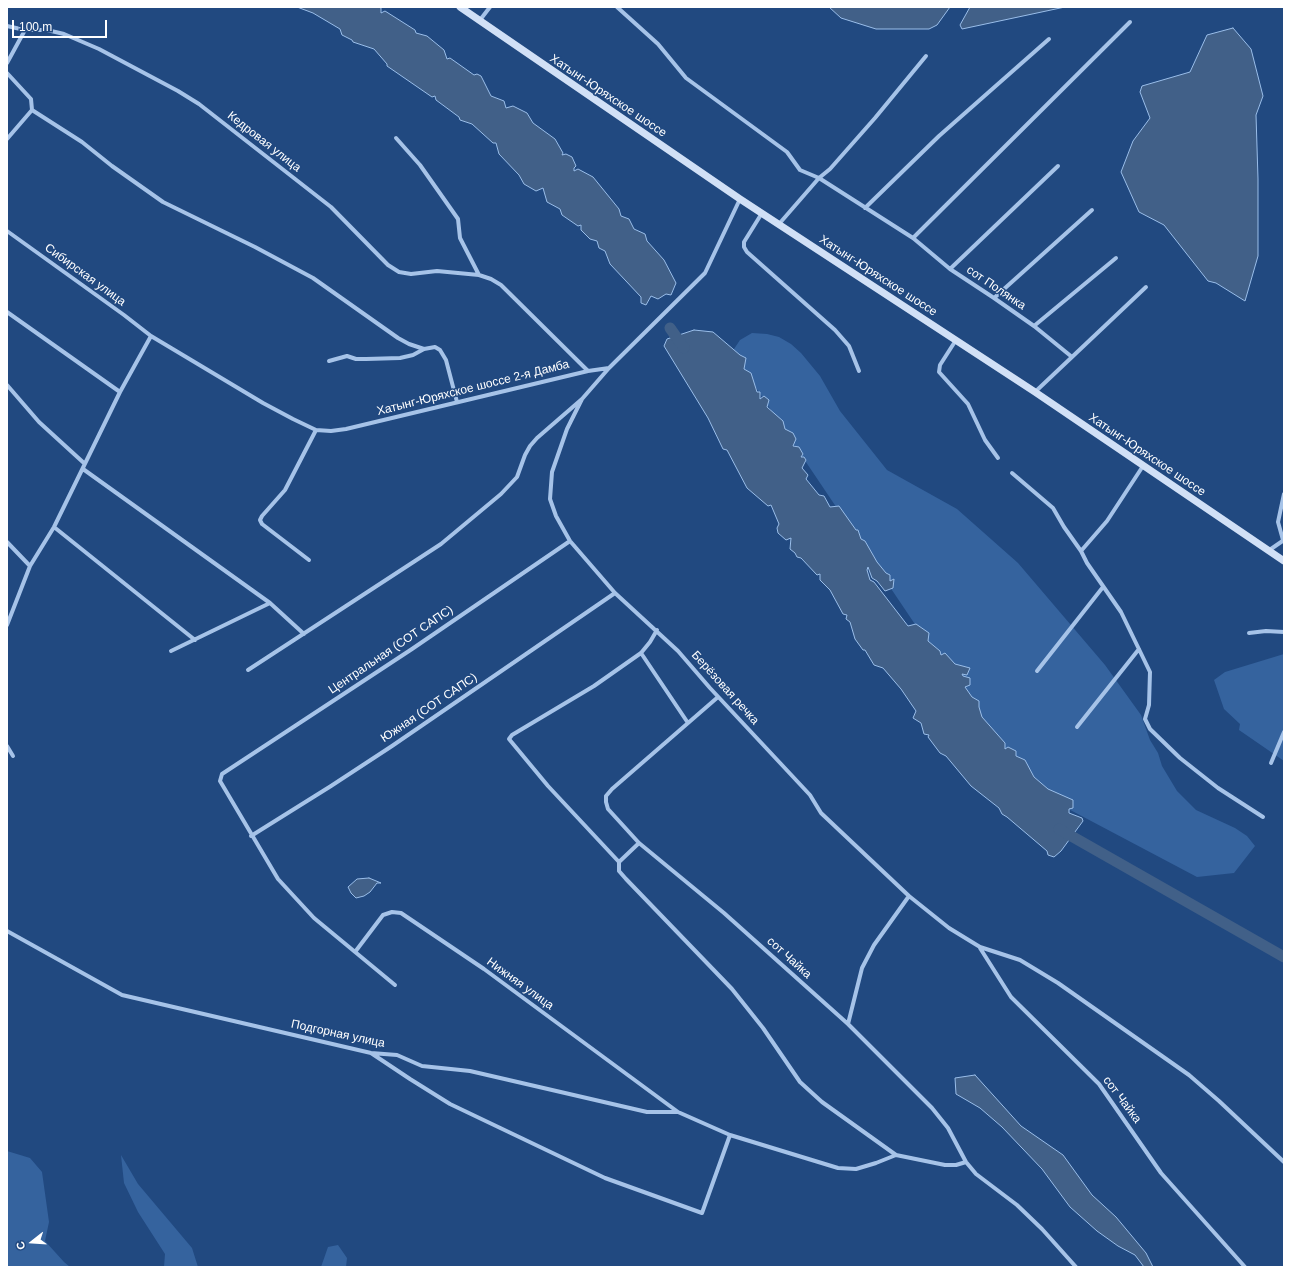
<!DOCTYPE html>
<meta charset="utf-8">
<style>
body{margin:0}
#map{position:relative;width:1291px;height:1274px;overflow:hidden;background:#214980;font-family:Arial,sans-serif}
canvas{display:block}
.frame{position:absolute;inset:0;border:8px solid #fff;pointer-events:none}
.north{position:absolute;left:12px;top:1222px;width:40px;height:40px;-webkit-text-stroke:3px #214980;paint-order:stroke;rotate:253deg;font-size:11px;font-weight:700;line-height:16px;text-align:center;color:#fff}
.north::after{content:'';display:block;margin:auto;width:14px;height:18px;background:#fff;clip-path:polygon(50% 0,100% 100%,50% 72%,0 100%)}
.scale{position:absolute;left:12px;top:20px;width:95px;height:18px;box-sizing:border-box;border:2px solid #fff;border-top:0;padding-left:5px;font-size:12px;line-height:14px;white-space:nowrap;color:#fff;-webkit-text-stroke:3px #214980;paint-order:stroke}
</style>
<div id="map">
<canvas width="1291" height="1274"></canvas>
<div class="frame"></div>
<div class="north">С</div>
<div class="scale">100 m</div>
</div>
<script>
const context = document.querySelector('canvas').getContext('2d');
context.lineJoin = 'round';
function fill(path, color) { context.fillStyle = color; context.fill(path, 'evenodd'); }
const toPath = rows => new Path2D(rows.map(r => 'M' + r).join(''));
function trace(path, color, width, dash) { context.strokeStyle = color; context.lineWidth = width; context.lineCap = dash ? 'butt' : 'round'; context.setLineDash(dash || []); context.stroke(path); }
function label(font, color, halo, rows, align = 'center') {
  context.font = font + ' Arial,sans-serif'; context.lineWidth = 3; context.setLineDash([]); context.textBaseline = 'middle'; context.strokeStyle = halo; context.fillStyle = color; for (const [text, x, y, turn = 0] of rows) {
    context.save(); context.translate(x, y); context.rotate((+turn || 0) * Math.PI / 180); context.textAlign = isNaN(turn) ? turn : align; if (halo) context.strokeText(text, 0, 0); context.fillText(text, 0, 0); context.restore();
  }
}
fill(toPath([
 [752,333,767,334,779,337,791,344,801,353,820,376,840,411,887,470,957,509,1018,563,1105,665,1141,715,1150,740,1158,753,1162,766,1177,791,1196,810,1235,828,1247,836,1255,846,1234,873,1197,877,1023,785,732,352,740,340],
 [1284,654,1284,761,1239,730,1240,724,1224,709,1214,680,1225,672],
 [7,1151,30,1158,42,1172,49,1222,45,1241,64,1262,70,1267,7,1267],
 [121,1155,138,1184,192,1248,198,1267,164,1267,165,1254,138,1212,124,1183],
 [338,1245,347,1258,346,1267,321,1267,328,1247]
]), '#35639e');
const water = toPath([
 [297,7,379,7,381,8,381,13,385,11,415,30,416,33,427,36,444,50,447,59,450,58,474,75,477,74,481,76,491,96,504,101,506,108,513,106,527,113,533,123,555,139,563,153,562,155,566,154,572,157,576,166,574,168,574,171,578,169,593,177,619,209,621,216,629,219,634,229,645,234,647,241,664,260,676,283,671,295,666,294,658,299,651,296,646,305,641,303,641,297,610,264,605,251,599,248,597,241,590,239,581,230,581,225,578,226,562,215,560,209,547,202,543,188,536,191,524,184,519,175,499,154,496,143,493,143,472,124,460,120,459,117,436,100,435,96,432,97,387,66,387,64,374,49,353,42,352,40,342,35,340,29,313,13,297,7],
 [829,7,950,7,937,25,929,29,876,29,841,18,829,7],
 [970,7,1065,7,962,29,960,25,970,7],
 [1233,28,1251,49,1263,96,1256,115,1258,179,1258,256,1245,301,1216,283,1208,281,1164,225,1139,212,1121,172,1133,141,1150,118,1140,92,1142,86,1190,72,1207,35,1233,28],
 [694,330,713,332,740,355,746,358,744,369,751,373,757,392,760,392,760,399,764,396,769,400,767,407,783,421,785,429,793,433,796,439,793,446,799,447,803,454,801,457,804,457,806,460,802,468,808,475,806,479,819,495,824,496,830,507,839,506,856,530,858,530,861,539,865,541,877,562,886,573,890,575,890,581,894,579,893,588,885,591,877,581,872,578,868,567,867,570,870,580,874,582,908,626,916,624,929,633,928,641,940,651,941,655,945,653,955,664,970,668,967,675,962,674,963,676,970,678,970,685,965,687,972,697,979,701,979,707,982,717,1005,743,1005,749,1008,747,1016,751,1016,756,1025,760,1034,777,1048,789,1073,800,1073,808,1069,809,1069,813,1082,818,1083,821,1061,851,1054,857,1048,855,1047,851,1007,817,1002,814,999,808,971,786,946,756,940,753,928,737,929,735,924,734,921,723,913,718,916,711,901,689,883,668,874,665,865,650,863,650,855,639,850,622,846,619,847,615,843,614,830,590,820,580,820,574,817,575,801,558,797,557,795,553,790,549,791,538,786,540,778,533,777,528,779,524,771,505,768,506,747,488,727,450,723,449,708,418,664,346,667,339,694,330],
 [369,878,381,883,377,883,370,892,364,896,356,898,351,893,348,887,357,879,369,878],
 [975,1075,1021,1126,1063,1155,1092,1195,1116,1217,1146,1253,1153,1267,1144,1267,1135,1255,1118,1246,1097,1231,1070,1207,1042,1169,1002,1127,980,1108,956,1094,955,1078,975,1075]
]);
fill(water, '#416088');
trace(water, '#9abee9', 1);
trace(toPath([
 [670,328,684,348],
 [1059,829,1284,957]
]), '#416088', 11);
trace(toPath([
 [617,7,658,44,686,78,787,152,800,170,819,178,913,238,950,269,994,298,1034,326,1072,357,1035,392],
 [480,20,490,7],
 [7,26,25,30,47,30,64,34,99,49,178,91,199,104,331,207,388,265,399,272,411,274,437,271,479,275],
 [7,63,25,30],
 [7,73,31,99,32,110,82,142,112,166,163,202,255,247,313,278,398,338,409,344,424,349,435,347,440,350,446,360,457,402],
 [396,138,420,165,458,219,460,238,479,275,491,279,501,285,588,371],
 [7,139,32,110],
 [865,208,939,136,1049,39],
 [762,213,744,242,744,247,747,252,835,330,849,346,859,371],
 [779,224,819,178,830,169,875,118,926,56],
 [7,231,124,315,151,336,263,403,293,419,316,430,331,431,346,429,588,371,609,368,705,273,740,199],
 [913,238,1130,22],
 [950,269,1058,166],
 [994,298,1092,210],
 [7,312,120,392],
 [1034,326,1116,258],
 [956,340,940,365,939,372,968,404,985,440,998,458],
 [1072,357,1146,287],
 [329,361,347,356,356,359,366,359,400,358,413,355,424,349],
 [7,385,39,422,85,464],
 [582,399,567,429,552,472,550,499,556,516,570,541,615,593,678,651,710,688,810,795,821,813,909,896,949,928,980,947,1020,960,1058,983,1189,1075,1219,1101,1284,1162],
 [1143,466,1107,521,1081,551,1087,563,1121,612,1150,672,1149,705,1145,719,1150,729,1180,758,1218,788,1263,817],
 [83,469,270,603,304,634],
 [1012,473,1053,508,1064,527,1081,551],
 [54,527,195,640],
 [1283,540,1278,522,1284,494],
 [7,542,30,566],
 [1268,551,1284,540],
 [309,560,262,524,260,520,262,516,285,490,316,430],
 [7,625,30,566,54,527,120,392,151,336],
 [657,630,650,642,641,653,594,686,512,735,509,739,548,786,619,862,619,871,626,879,732,989,763,1028,800,1082,822,1102,896,1155],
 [1249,633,1266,631,1284,632],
 [171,651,270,603],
 [641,653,688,723],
 [248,670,441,544,501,494,517,477,525,455,530,446,537,438,582,399,609,368],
 [1037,671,1103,587],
 [718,697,612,789,606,796,606,802,608,809,639,843,724,913,848,1024,932,1108,948,1128,966,1162,976,1174,1017,1205,1042,1229,1076,1267],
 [1077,727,1139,649],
 [7,746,13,756],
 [1271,763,1284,732],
 [251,836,331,786,392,746,615,593],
 [619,862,639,843],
 [7,931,122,995,371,1053,397,1055,422,1066,470,1071,647,1112,678,1112],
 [980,948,1011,997,1099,1084,1161,1173,1245,1267],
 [355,952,383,915,392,912,401,913,484,969,678,1112,730,1135,838,1168,856,1169,876,1163,896,1155,945,1165,956,1165,966,1162],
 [395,985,314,918,278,879,223,786,220,781,222,774,412,649,570,541],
 [848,1024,862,968,874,945,909,896],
 [371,1053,410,1079,450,1104,605,1178,702,1213,730,1135]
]), '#a6c3e8', 4);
trace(toPath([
 [460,7,740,199,1035,392,1284,561]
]), '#d1e0f6', 7);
label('12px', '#fff', '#214980', [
 ["Хатынг-Юряхское шоссе",608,96,34],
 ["Кедровая улица",264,142,38],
 ["Сибирская улица",85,275,36],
 ["Хатынг-Юряхское шоссе",878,276,33],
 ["сот Полянка",996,288,34],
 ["Хатынг-Юряхское шоссе 2-я Дамба",473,388,-14],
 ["Хатынг-Юряхское шоссе",1147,455,34],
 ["Центральная (СОТ САПС)",391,650,-34],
 ["Берёзовая речка",725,688,48],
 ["Южная (СОТ САПС)",429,708,-34],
 ["сот Чайка",789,958,42],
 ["Нижняя улица",520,984,36],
 ["Подгорная улица",338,1034,12],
 ["сот Чайка",1122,1100,53]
]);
</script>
